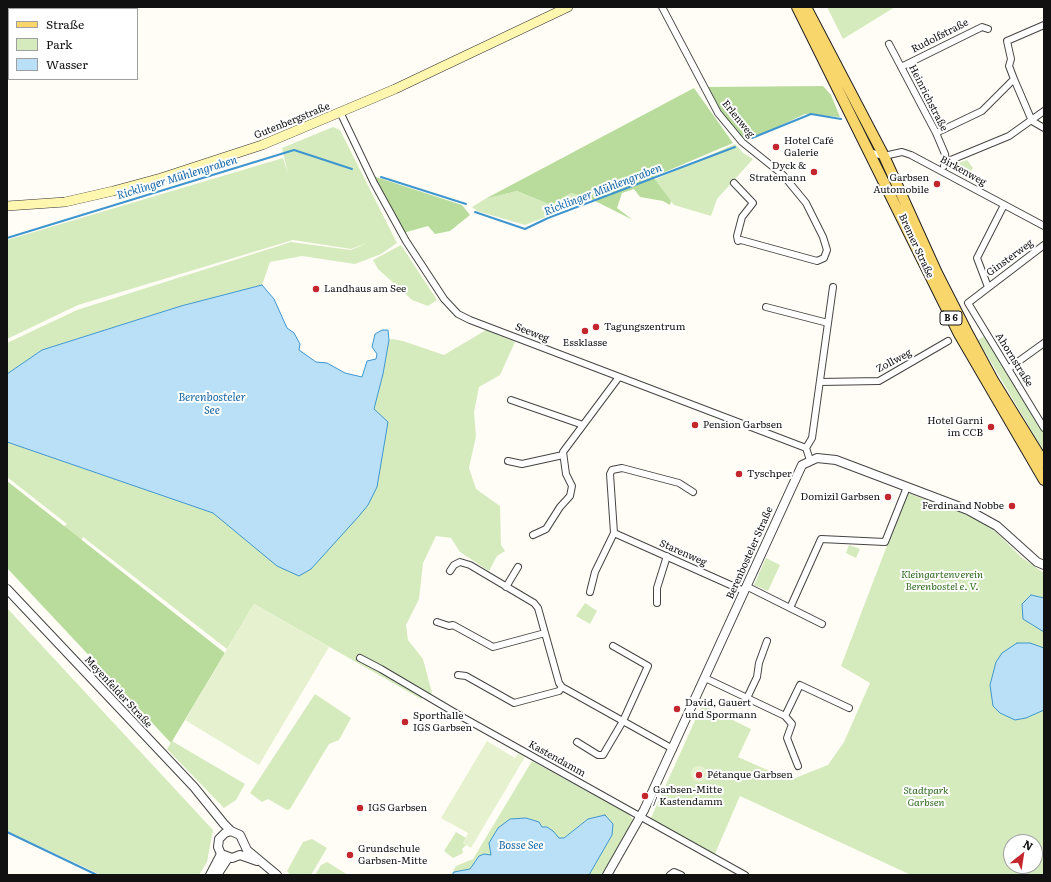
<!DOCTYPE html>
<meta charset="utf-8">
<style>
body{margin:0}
#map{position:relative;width:1051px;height:882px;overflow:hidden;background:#fffdf5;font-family:Literata,serif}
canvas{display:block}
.frame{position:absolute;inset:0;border:8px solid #111;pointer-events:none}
.legend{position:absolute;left:8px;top:8px;width:130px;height:72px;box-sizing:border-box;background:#fff;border:1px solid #a0a0a0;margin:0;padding:5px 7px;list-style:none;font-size:12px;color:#111}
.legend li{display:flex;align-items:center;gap:8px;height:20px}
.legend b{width:20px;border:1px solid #a0a0a0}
.north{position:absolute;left:1003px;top:834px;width:40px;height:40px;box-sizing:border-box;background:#fff;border:1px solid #a0a0a0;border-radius:50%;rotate:30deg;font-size:11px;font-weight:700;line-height:16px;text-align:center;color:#111}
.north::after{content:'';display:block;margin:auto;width:14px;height:18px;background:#c4262e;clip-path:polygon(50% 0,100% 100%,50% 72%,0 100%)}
</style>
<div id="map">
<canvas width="1051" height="882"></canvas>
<div class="frame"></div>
<ul class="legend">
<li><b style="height:5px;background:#f9d66b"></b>Straße</li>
<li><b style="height:11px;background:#d5ebbd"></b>Park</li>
<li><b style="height:11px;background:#b9e0f7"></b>Wasser</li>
</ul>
<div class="north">N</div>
</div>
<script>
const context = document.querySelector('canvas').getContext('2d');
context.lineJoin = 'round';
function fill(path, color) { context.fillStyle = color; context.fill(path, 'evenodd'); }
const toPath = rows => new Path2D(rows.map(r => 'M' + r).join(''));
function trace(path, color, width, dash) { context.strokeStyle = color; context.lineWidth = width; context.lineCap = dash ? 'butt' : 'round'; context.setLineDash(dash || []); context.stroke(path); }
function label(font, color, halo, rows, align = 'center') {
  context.font = font + ' Literata,serif'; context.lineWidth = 4; context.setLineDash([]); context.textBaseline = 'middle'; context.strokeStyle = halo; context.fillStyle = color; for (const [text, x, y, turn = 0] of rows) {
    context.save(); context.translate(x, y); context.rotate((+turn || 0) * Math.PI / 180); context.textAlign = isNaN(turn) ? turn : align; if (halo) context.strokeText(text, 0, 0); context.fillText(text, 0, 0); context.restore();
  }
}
fill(toPath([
 [827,7,895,7,843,39],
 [333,127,340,130,397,243,381,254,355,264,302,256,270,262,262,285,181,306,42,350,7,374,7,343,77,310,291,242,351,250,369,242,351,249,293,240,78,305,7,339,7,240,283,158,288,174,282,148],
 [735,144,743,153,753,159,717,199,711,216,674,205,654,180],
 [967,160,973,168,968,177,956,170,956,164],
 [517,191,551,205,571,193,591,199,525,225,477,211,472,207,485,199],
 [401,245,437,300,428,306,412,300,378,269,373,260],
 [486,330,515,342,500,375,479,387,474,412,476,436,469,468,476,489,500,506,501,545,505,551,497,556,489,571,460,552,451,538,436,536,423,563,419,599,406,625,408,640,423,659,432,693,421,699,254,604,227,649,83,537,67,568,57,533,67,524,7,477,7,442,214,513,226,522,374,409,383,374,389,340,392,339,403,341,444,355],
 [985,336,1044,432,1044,452,978,340],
 [907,493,965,514,983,523,996,532,1021,557,1044,573,1044,875,911,875,740,796,714,856,650,820,702,705,751,729,738,757,790,780,828,765,844,742,870,683,841,666],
 [1011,842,1035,842,1035,866,1011,866],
 [849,545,860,549,856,558,846,553],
 [766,558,780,565,768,591,754,585],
 [585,603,597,611,590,624,576,616],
 [7,608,213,830,207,862,199,875,101,875,7,831],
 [315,694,351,718,339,740,329,744,290,809,287,810,268,799,262,802,250,793],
 [172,741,245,784,236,800,224,808,167,749],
 [532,761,629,814,634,821,601,875,589,875,612,835,588,819,564,838,559,838,542,827,539,822,526,818,520,818,491,856,469,869,454,872,451,875,456,866,473,859],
 [456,832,466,838,463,843,466,845,462,849,463,853,453,858,444,851],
 [312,839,327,848,311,875,290,875,287,871,303,842],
 [327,862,348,875,315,875,321,865]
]), '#d5ebbd');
fill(toPath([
 [823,86,831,95,840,117,805,114,745,142,724,116,706,87],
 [694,88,733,143,653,177,671,201,670,205,663,201,640,197,634,189,622,193,617,208,633,220,591,199,571,193,551,205,517,191,485,199],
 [373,176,462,205,470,215,450,231,435,234,428,226,403,233],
 [7,481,225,653,171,743,7,568]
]), '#b9dc9c');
fill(toPath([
 [254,604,329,647,259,765,185,720],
 [487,741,515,758,518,753,525,757,471,848,463,843,468,833,441,818],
 '691 774a8 8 0 1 1 16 0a8 8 0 1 1-16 0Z'
]), '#e6f2cf');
const water = toPath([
 [262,285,274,299,287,328,294,333,300,344,299,350,316,362,327,363,345,373,362,377,367,361,376,359,377,354,372,347,375,334,382,330,388,330,389,340,383,374,374,409,388,422,377,487,368,505,359,516,311,569,299,576,277,566,213,513,7,442,7,374,42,350,181,306,262,285],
 [1031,595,1044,598,1044,632,1023,619,1022,604,1031,595],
 [1017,643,1030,643,1044,648,1044,710,1026,718,1015,720,1000,713,993,706,990,685,996,662,1002,653,1017,643],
 [605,815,613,824,612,835,589,875,452,875,454,872,470,869,479,856,484,854,491,855,489,843,498,828,510,819,526,818,539,822,542,827,547,827,553,831,559,838,564,838,588,819,605,815]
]);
fill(water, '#b9e0f7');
trace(water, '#3f96cf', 1);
trace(toPath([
 [752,138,811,114,841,119],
 [381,177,466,204],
 [475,212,525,229,548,218,735,147],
 [7,238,294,150,352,169],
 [7,832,97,875]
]), '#3f96cf', 2);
const minor = toPath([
 [662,7,718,113,742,142,783,175,806,203,823,237,827,250,824,258,817,261,741,240,738,241,737,236,742,217,753,203,734,183],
 [889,44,936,133,945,154,946,162],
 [901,67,982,27,988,29],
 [1014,79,1009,66,1011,59,1007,41,1044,25],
 [341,114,374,183,406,241,444,299,458,314,470,320,806,448,810,460],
 [1032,121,1044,128],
 [936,133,982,111,1014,79,1032,121],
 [868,152,884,156,902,152,911,155,1044,226],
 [944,166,946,162,1009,136,1044,111],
 [1044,245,968,303,1044,428],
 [988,287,977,258,1004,205],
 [766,307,828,323],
 [1008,369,1044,343],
 [820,382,879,381,948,341],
 [511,400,583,425],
 [806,448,812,438,833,287],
 [508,461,522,464,563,455],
 [614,533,744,591],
 [533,535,546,529,560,507,570,496,572,486,566,474,563,452,619,377],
 [450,571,454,565,460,562,470,565,534,603,538,608,559,683,562,687,673,749],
 [746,586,790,608,821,539,885,542,907,487],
 [506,587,518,567],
 [590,592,595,572,614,533,610,474,612,470,622,468,679,483,693,492],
 [657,603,657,588,667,556],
 [790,608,822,624],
 [437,622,449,626,453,625,493,647,545,633],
 [360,658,381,669,464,718,745,875],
 [458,675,466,676,514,703,559,691,562,687],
 [705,678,785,716,792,724,787,738,798,766],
 [747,698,757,677,759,663,767,641],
 [785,716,800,685,849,708],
 [577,742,598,755,603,755,623,721,648,666,613,646],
 [670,875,674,872,681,875]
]);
const tertiary = toPath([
 [7,589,194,787,224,824,231,831,240,835,247,850,277,875],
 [231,831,225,833,219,839,218,847,221,854,232,858,240,855,257,861],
 [210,875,221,854],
 [217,875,228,858],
 [607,875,644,810,802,465,817,458,836,460,968,510,997,526,1037,562,1044,565]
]);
const secondary = toPath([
 [7,206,65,202,113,191,161,178,262,145,395,89,568,7]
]);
const primary = toPath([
 [797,7,959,334,1044,480],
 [806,7,884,156,937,273,966,330,994,382,1044,463]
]);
trace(minor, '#444', 8);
trace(tertiary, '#444', 10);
trace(secondary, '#333', 10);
trace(primary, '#222', 12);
trace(minor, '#fff', 6);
trace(tertiary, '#fff', 8);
trace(secondary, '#fff6b0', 9);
trace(primary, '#f9d66b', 10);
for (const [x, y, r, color] of [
 [776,147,4,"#c4262e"],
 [814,172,4,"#c4262e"],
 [937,184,4,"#c4262e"],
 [316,289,4,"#c4262e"],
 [596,327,4,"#c4262e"],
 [585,331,4,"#c4262e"],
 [695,425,4,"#c4262e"],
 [991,427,4,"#c4262e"],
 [739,474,4,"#c4262e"],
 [888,497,4,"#c4262e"],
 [1012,506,4,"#c4262e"],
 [677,709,4,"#c4262e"],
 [405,722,4,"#c4262e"],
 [699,775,4,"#c4262e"],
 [645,796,4,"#c4262e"],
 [360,808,4,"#c4262e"],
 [350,855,4,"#c4262e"]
]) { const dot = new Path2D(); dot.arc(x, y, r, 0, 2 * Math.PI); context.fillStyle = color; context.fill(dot); trace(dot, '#fff', 1.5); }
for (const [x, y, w] of [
 [951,318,22]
]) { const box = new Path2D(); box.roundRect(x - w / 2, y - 7, w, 14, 3); context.fillStyle = '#fff'; context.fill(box); trace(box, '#111', 1); }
label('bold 9px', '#111', null, [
 ["B 6",951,318]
]);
label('10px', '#111', '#fff', [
 ["Rudolfstraße",940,36,-27],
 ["Heinrichstraße",928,98,63],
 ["Erlenweg",738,119,51],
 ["Gutenbergstraße",292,121,-22],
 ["Birkenweg",963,171,29],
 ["Bremer Straße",916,246,65],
 ["Ginsterweg",1010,258,-36],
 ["Seeweg",532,333,21],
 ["Ahornstraße",1014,360,58],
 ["Zollweg",894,361,-28],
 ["Starenweg",683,553,24],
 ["Berenbosteler Straße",750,553,-66],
 ["Meyenfelder Straße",118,692,47],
 ["Kastendamm",557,759,29]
]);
label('10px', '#111', '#fff', [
 ["Hotel Café",784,141],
 ["Galerie",784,153],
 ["Dyck &",806,166,"right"],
 ["Stratemann",806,178,"right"],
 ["Garbsen",929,178,"right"],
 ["Automobile",929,190,"right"],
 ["Landhaus am See",324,289],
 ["Tagungszentrum",604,327],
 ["Essklasse",585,343,"center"],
 ["Hotel Garni",983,421,"right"],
 ["im CCB",983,433,"right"],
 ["Pension Garbsen",703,425],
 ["Tyschper",747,474],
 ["Domizil Garbsen",880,497,"right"],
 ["Ferdinand Nobbe",1004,506,"right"],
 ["David, Gauert",685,703],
 ["und Spormann",685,715],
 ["Sporthalle",413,716],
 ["IGS Garbsen",413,728],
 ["Pétanque Garbsen",707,775],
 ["Garbsen-Mitte",653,790],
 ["/ Kastendamm",653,802],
 ["IGS Garbsen",368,808],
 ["Grundschule",358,849],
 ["Garbsen-Mitte",358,861]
], 'left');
label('italic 10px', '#2f6b1f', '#fff', [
 ["Kleingartenverein",942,575],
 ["Berenbostel e. V.",942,587],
 ["Stadtpark",926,791],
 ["Garbsen",926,803]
]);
label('italic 11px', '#1768a6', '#fff', [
 ["Ricklinger Mühlengraben",177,178,-17],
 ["Ricklinger Mühlengraben",603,190,-21],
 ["Berenbosteler",212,398],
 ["See",212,411],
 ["Bosse See",521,846]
]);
</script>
